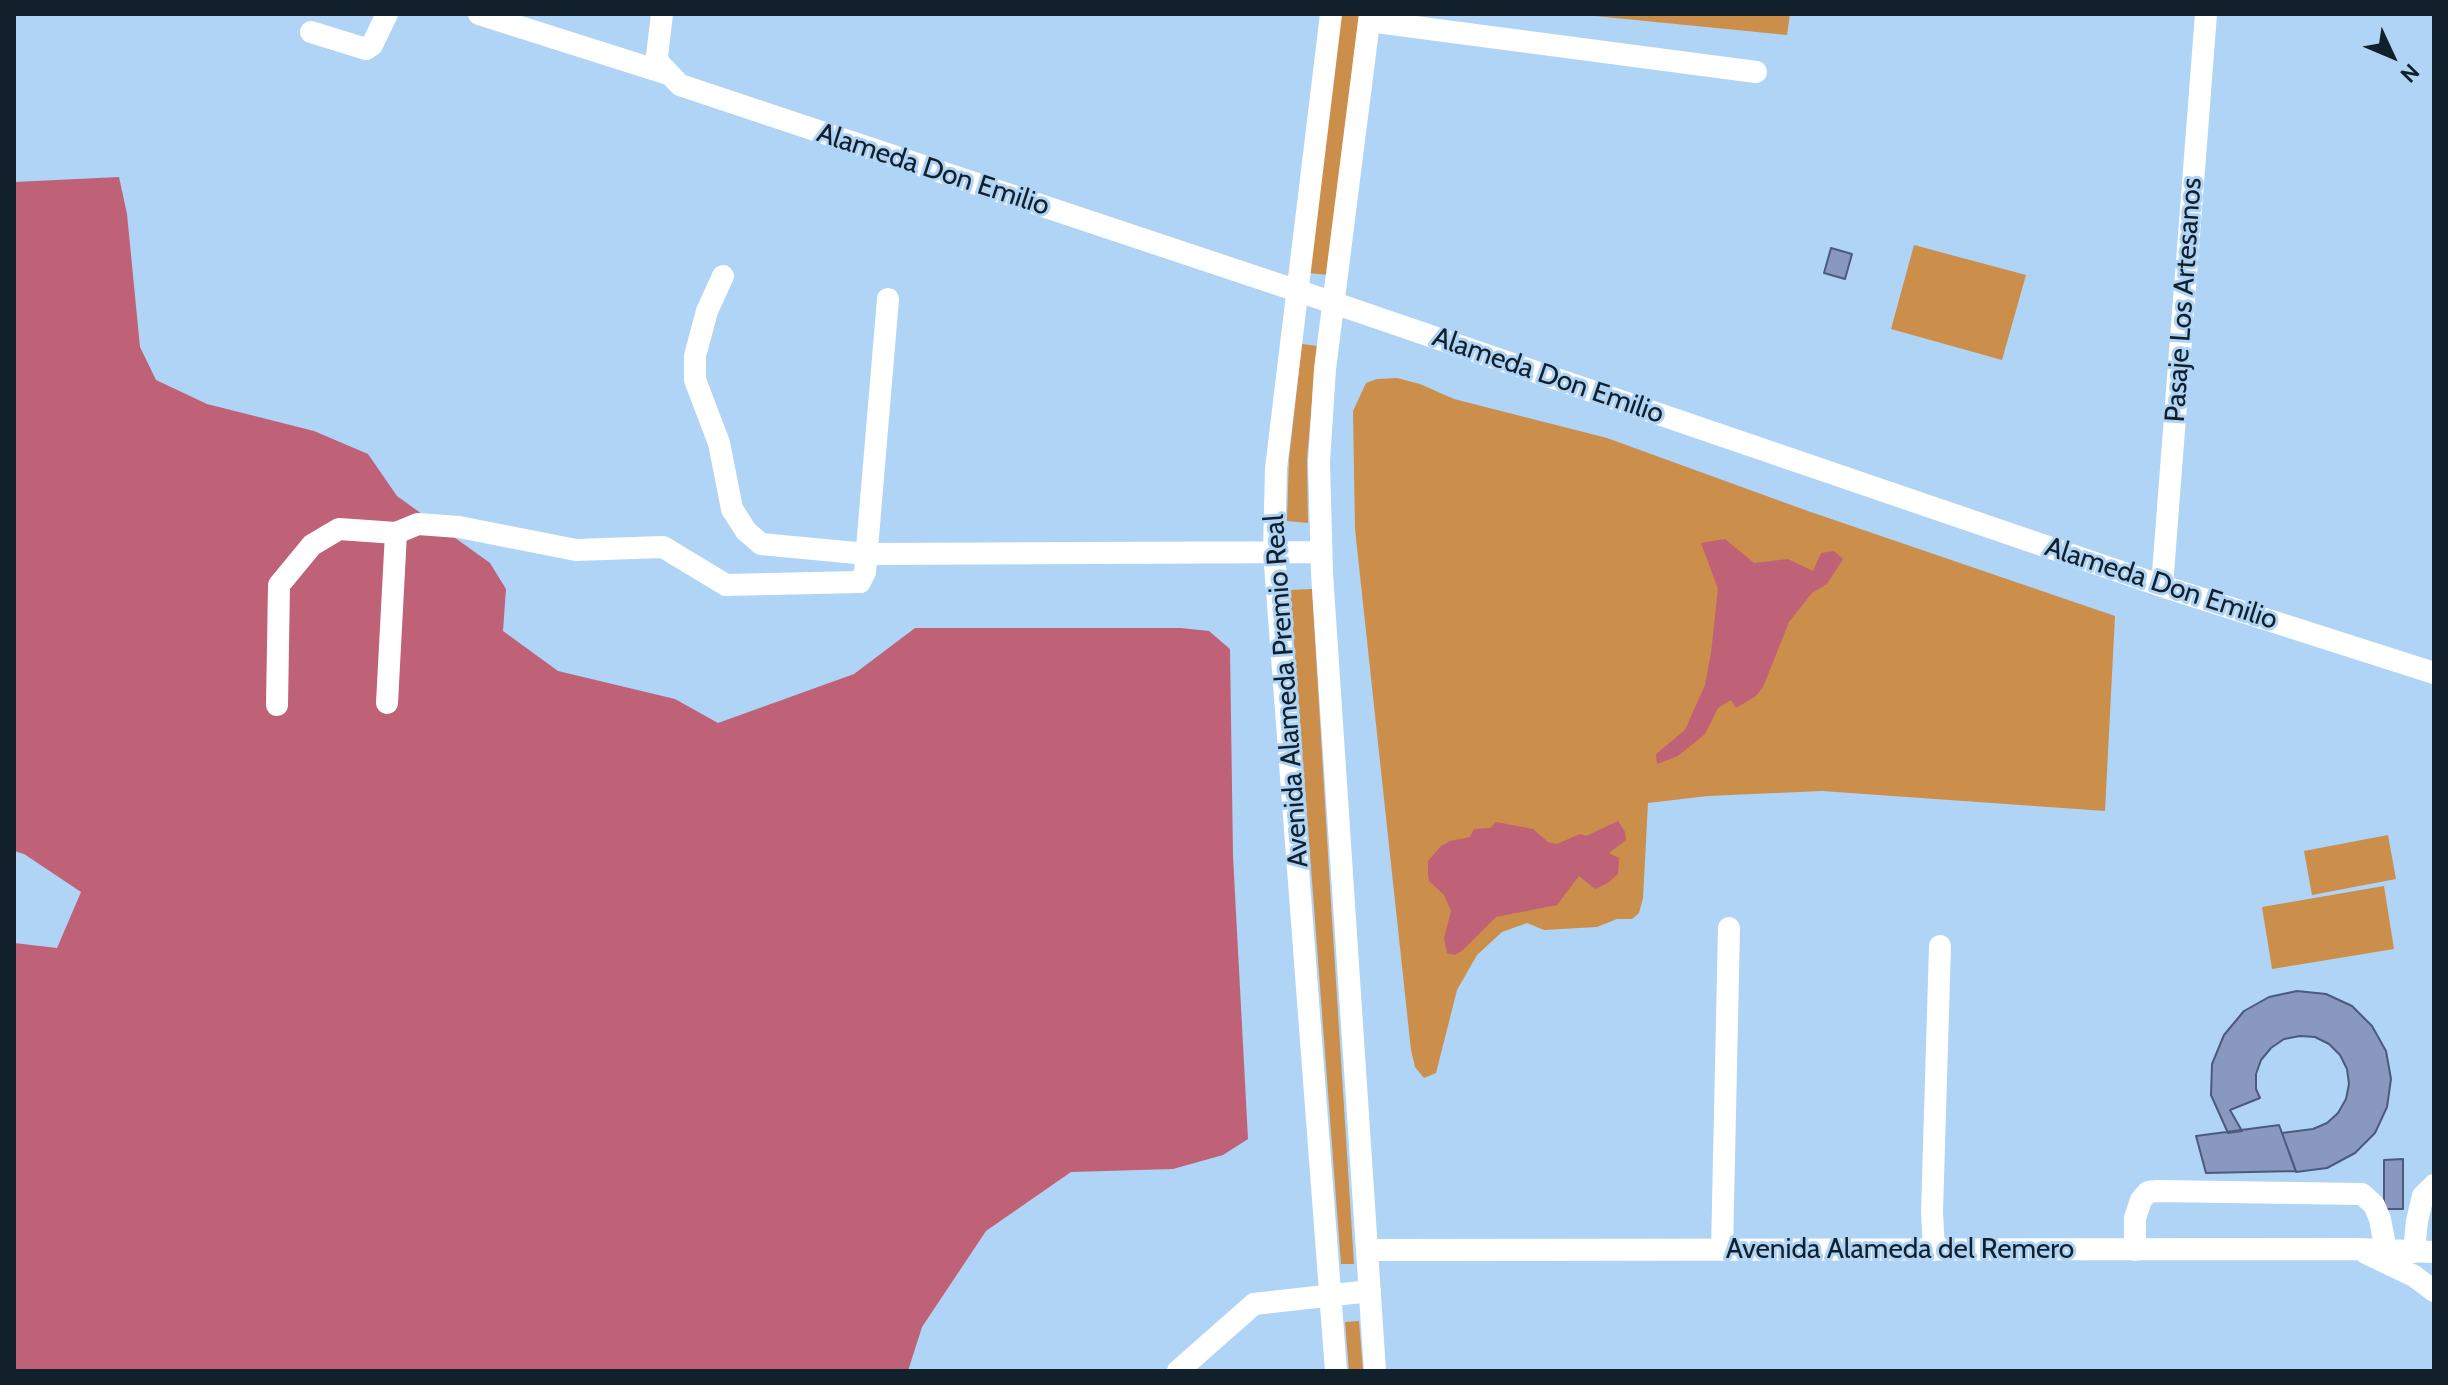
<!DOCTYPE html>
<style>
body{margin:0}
#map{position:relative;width:2448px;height:1385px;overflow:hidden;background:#b0d4f5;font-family:Cabin,sans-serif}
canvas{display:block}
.frame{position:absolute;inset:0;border:16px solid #12202c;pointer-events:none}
.north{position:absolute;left:2352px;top:16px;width:80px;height:80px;-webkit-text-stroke:6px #b0d4f5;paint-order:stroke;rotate:134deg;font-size:22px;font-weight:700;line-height:32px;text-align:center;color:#12202c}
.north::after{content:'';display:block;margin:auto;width:28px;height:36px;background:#12202c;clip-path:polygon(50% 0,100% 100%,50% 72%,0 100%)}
</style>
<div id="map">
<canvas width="2448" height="1385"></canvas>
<div class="frame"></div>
<div class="north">N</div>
</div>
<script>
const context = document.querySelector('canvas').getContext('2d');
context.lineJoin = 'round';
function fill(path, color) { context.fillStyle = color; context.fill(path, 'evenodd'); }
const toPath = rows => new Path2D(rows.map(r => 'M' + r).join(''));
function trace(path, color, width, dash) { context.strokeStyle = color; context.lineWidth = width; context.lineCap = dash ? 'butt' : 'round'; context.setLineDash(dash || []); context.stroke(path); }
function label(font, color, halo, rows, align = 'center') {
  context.font = font + ' Cabin,sans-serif'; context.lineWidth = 6; context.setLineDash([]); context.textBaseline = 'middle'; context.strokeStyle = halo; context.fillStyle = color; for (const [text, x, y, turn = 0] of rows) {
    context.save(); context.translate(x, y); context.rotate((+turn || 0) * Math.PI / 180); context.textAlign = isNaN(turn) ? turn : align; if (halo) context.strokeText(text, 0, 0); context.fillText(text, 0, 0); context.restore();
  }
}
fill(toPath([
 [1341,14,1359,14,1328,275,1309,273],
 [1575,14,1790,14,1787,35],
 [1914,245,2026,275,2002,360,1891,329],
 [1302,344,1317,346,1307,459,1308,523,1287,521,1289,459],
 [1397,378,1420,384,1454,399,1607,438,1805,510,2115,616,2105,811,1822,791,1708,796,1648,803,1643,898,1639,913,1632,919,1617,919,1597,927,1544,930,1527,923,1502,932,1477,955,1457,990,1436,1073,1424,1078,1415,1067,1411,1050,1355,529,1353,411,1366,383,1377,379],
 [1312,589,1330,887,1354,1264,1341,1264,1290,590],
 [2388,835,2396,879,2312,895,2304,851],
 [2384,886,2394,949,2272,969,2262,907],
 [1359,1321,1363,1371,1349,1371,1345,1322]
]), '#cb8e4b');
fill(toPath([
 [119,177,127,214,140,347,156,380,207,404,314,431,368,454,397,496,490,563,506,589,503,631,558,671,675,699,718,723,854,674,915,628,1181,628,1209,631,1230,649,1233,856,1248,1139,1223,1155,1173,1169,1071,1172,986,1231,922,1327,908,1371,14,1371,14,943,57,948,81,892,24,854,14,851,14,182],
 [1725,539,1754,563,1788,559,1813,571,1821,553,1834,551,1843,559,1827,584,1812,593,1789,622,1763,687,1756,696,1736,708,1731,700,1718,708,1705,734,1678,756,1657,764,1656,754,1685,730,1705,685,1711,653,1718,589,1701,543],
 [1618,821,1625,832,1626,840,1609,853,1619,858,1618,874,1608,883,1595,889,1579,876,1557,905,1496,917,1463,950,1455,955,1447,953,1444,938,1451,911,1444,895,1429,881,1428,873,1428,861,1441,846,1450,841,1470,837,1474,829,1490,828,1496,822,1533,829,1548,842,1557,844,1580,834,1586,836]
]), '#bf6277');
const building = toPath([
 [1831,248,1852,254,1845,279,1824,273,1831,248],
 [2297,991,2326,994,2352,1006,2372,1026,2386,1051,2391,1079,2387,1107,2375,1133,2355,1153,2327,1168,2296,1172,2282,1133,2313,1129,2327,1123,2338,1113,2346,1099,2349,1084,2347,1069,2340,1055,2329,1044,2315,1037,2300,1036,2284,1039,2271,1048,2261,1060,2256,1074,2256,1089,2260,1098,2230,1110,2242,1131,2228,1133,2211,1095,2212,1064,2224,1035,2244,1011,2269,997,2297,991],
 [2279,1125,2296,1171,2206,1173,2196,1136,2279,1125],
 [2403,1159,2403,1209,2384,1209,2384,1160,2403,1159]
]);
fill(building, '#8898be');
trace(building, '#4c5a7d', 2);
trace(toPath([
 [479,14,665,73],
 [662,14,657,56,659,63,680,85,1334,303,2162,586,2434,673],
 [1331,14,1276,468,1274,552,1336,1371],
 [1370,14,1325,369,1319,462,1322,573,1375,1371],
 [1369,21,1756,72],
 [311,32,366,49,372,45,387,14],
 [723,276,707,311,695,356,695,380,719,443,732,509,746,531,761,544,867,554,1320,552],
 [2162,586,2206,14],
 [387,703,396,533,418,524,459,527,576,550,663,547,726,585,860,582,865,572,888,299],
 [277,705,279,585,312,545,339,529,396,533],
 [1367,1250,2358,1249,2434,1252],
 [1722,1250,1729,928],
 [1934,1250,1932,1212,1940,946],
 [2135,1250,2135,1218,2141,1200,2148,1192,2158,1191,2362,1194,2374,1205,2380,1219,2386,1251],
 [2414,1252,2417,1221,2423,1196,2434,1185],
 [2366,1253,2414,1276,2434,1291],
 [1178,1371,1254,1304,1370,1291]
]), '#fff', 22);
label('28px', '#12202c', '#b0d4f5', [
 ["Alameda Don Emilio",933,170,18],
 ["Pasaje Los Artesanos",2184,300,-86],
 ["Alameda Don Emilio",1548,376,19],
 ["Alameda Don Emilio",2161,584,18],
 ["Avenida Alameda Premio Real",1287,691,-94],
 ["Avenida Alameda del Remero",1900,1250]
]);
</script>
